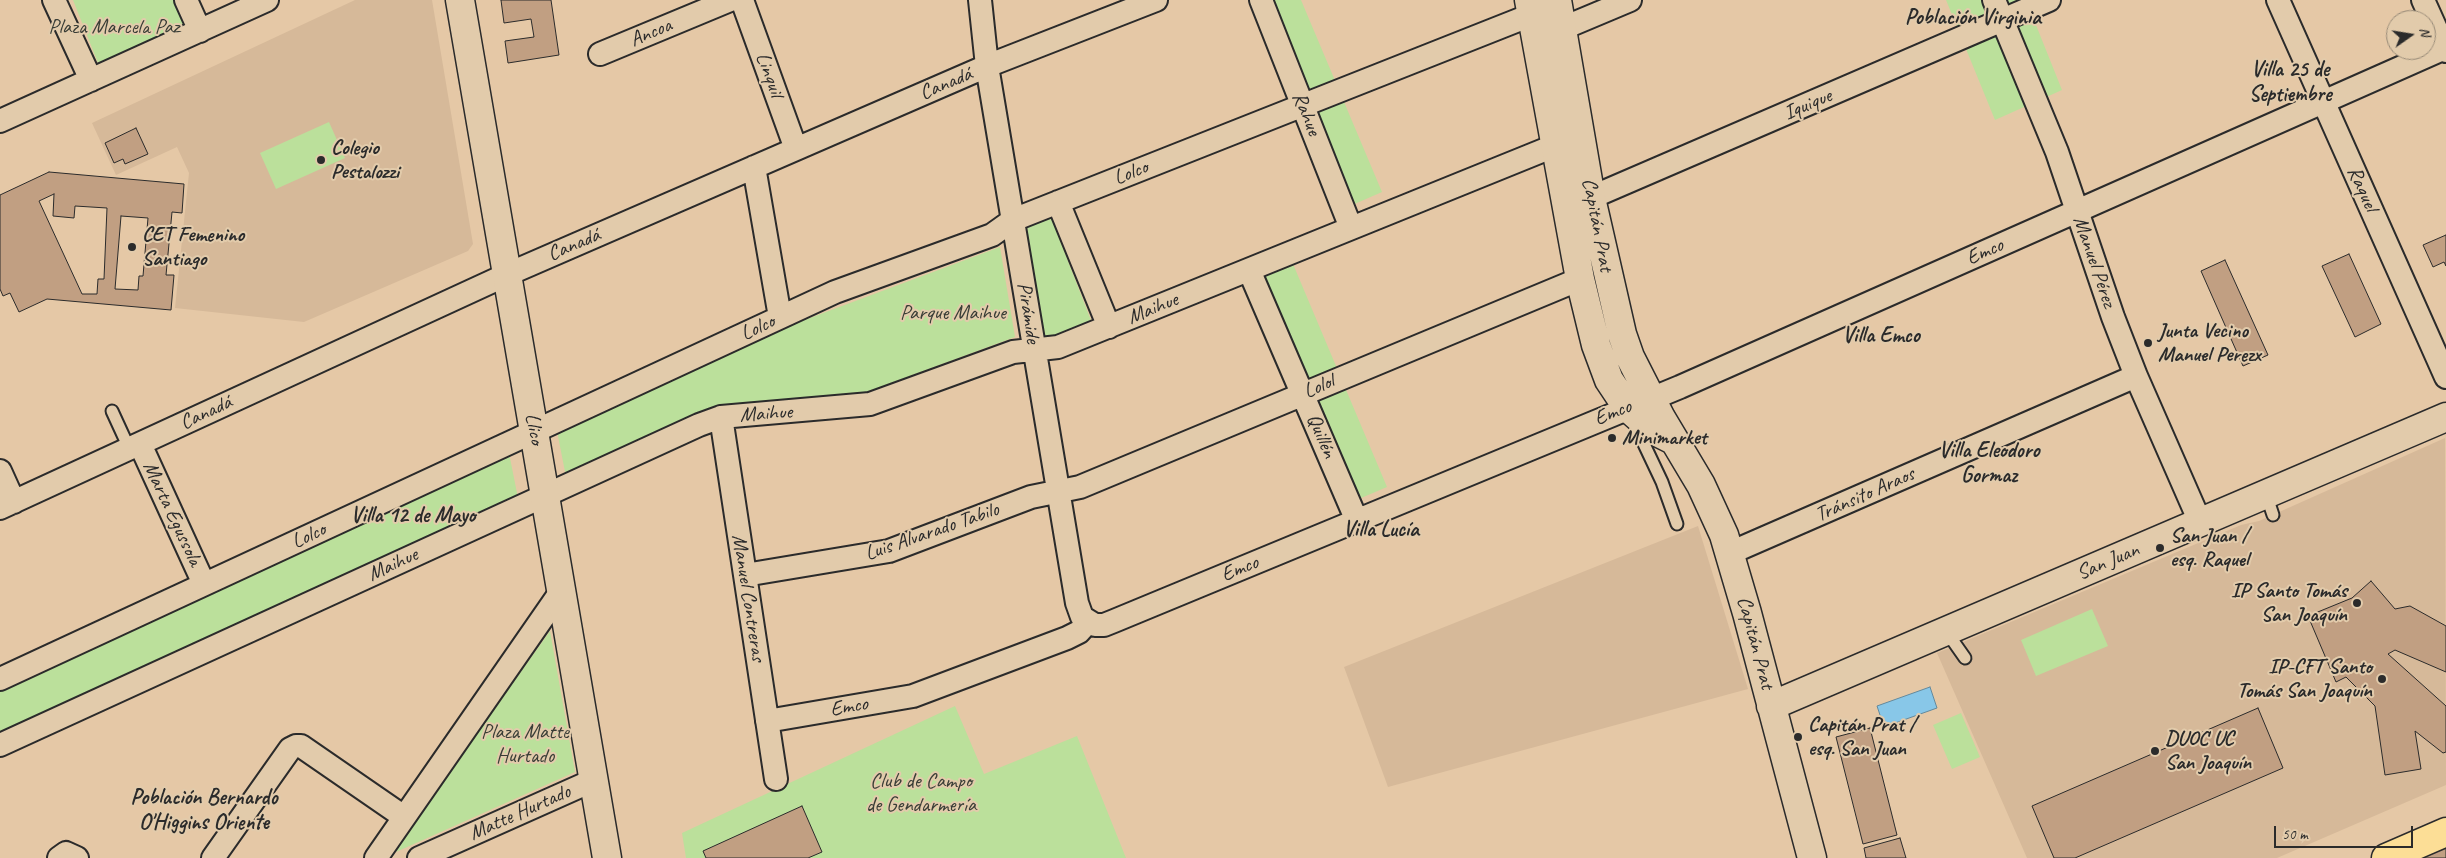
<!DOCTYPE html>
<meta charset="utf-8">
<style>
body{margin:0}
#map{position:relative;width:2446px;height:858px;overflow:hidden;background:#e5c8a6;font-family:Caveat,sans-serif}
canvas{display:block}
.north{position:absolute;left:2386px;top:10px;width:50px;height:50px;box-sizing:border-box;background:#e2cbab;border:1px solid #998b78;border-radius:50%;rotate:77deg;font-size:14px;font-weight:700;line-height:20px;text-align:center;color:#2b2b2b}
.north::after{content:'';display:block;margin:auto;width:18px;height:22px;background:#2b2b2b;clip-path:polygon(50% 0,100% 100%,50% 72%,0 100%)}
.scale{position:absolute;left:2274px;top:826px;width:139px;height:22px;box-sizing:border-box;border:2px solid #2b2b2b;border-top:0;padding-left:6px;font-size:15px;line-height:18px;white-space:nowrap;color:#2b2b2b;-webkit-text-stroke:4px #e2cbab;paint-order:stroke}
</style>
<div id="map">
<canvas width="2446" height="858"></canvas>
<div class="north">N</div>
<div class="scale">50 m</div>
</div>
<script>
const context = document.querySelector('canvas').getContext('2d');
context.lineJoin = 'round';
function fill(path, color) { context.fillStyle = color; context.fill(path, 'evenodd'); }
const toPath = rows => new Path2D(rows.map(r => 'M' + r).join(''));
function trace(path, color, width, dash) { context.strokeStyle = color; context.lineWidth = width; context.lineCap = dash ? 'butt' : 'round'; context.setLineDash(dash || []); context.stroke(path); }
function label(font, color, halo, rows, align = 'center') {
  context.font = font + ' Caveat,sans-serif'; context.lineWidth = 4; context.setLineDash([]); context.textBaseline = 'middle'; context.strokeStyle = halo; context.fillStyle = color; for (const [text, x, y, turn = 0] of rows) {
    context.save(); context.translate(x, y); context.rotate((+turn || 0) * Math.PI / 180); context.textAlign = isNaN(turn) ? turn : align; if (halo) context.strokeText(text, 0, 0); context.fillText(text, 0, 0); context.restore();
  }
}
fill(toPath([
 [355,0,432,0,473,244,468,251,304,322,175,308,189,173,177,147,116,175,92,123],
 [2445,438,2446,785,2277,858,2027,858,1937,653,2241,525,2259,521],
 [1698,526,1748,689,1388,787,1344,667]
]), '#d6b999');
fill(toPath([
 [73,0,179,0,189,22,98,63],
 [1270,0,1301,0,1382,192,1350,206],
 [1946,0,2026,0,2062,90,1995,120],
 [329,122,345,158,276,189,260,153],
 [1049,212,1092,323,1044,340,1026,221],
 [1000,247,1015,337,856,396,718,409,567,482,557,431,783,328],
 [1293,264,1387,487,1354,501,1260,278],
 [509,453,519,503,0,743,0,689],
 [2092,609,2108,646,2036,676,2021,640],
 [550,631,575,772,396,852,408,830],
 [955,706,984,774,1077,736,1126,858,686,858,682,833],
 [1961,713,1980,757,1952,769,1933,725]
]), '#bbe09b');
const water = toPath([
 [1930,687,1937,708,1884,727,1877,706,1930,687]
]);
fill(water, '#88c7e8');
trace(water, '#63899c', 1);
const building = toPath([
 [501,0,551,0,559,55,508,63,505,41,534,37,531,19,504,23,501,0],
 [136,128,148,154,125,164,123,159,114,163,105,143,136,128],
 [49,172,184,184,182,213,172,212,166,275,174,275,171,310,47,299,19,312,10,293,3,296,0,289,0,195,49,172],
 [54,194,53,216,74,218,75,206,107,208,104,279,98,279,97,294,82,294,39,201,54,194],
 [121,216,148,218,143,276,139,276,138,290,115,289,121,216],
 [2446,235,2446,266,2444,262,2433,267,2423,245,2446,235],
 [2349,254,2381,324,2355,337,2322,266,2349,254],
 [2225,260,2268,355,2243,366,2201,271,2225,260],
 [2371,581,2395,609,2410,606,2446,626,2446,672,2395,650,2388,654,2446,706,2446,752,2443,753,2415,731,2421,769,2385,775,2375,706,2346,677,2336,682,2308,616,2352,598,2371,581],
 [2258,708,2283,768,2075,858,2054,858,2032,806,2258,708],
 [1870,728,1897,835,1863,844,1836,737,1870,728],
 [802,806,822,852,808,858,706,858,703,851,802,806],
 [1900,838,1906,858,1866,858,1864,848,1900,838],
 [2446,847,2446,858,2420,858,2446,847]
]);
fill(building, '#c19f82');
trace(building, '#2b2b2b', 1);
const service = toPath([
 [112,411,129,448],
 [1635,425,1662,482,1677,524],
 [2266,494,2273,515],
 [1946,631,1965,658]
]);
const minor = toPath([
 [54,0,91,80],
 [186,0,200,31],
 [742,0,796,149],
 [980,0,987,66,1077,603,1082,617,1095,625,1104,625,1114,621,1680,387,2445,48],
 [1261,0,1351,228],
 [1994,0,2057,152,2113,317,2136,376,2200,522],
 [2278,0,2446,377],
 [2423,0,2446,51],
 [1561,29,1630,0],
 [600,54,730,0],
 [0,121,267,0],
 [754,167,780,317],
 [1058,202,1109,327],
 [1576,204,2049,0],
 [1249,270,1357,521],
 [721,417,776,779],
 [140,444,204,584],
 [0,471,14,502],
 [0,508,506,275,987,66,1156,0],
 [1730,553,2136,376],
 [745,575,889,551,1031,497,1080,487,1580,279],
 [0,679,835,292,992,235,1013,220,1531,15],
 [767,721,913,696,1067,638,1079,632,1088,622],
 [0,745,699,425,721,417,870,404,1013,352,1058,347,1554,146],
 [59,858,66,853,77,858],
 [213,858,290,749,296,746,301,746,404,817],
 [376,858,562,590],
 [419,858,594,780]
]);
const tertiary = toPath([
 [460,0,607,858],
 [1529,0,1580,279,1596,345,1609,380,1627,407,1653,430,1671,439],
 [1557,0,1591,198,1622,334,1630,357,1661,418,1701,485,1724,535,1747,613,1812,858],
 [1771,706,2446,417]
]);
const primary = toPath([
 [2386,858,2446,832]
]);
trace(service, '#2b2b2b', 15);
trace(minor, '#2b2b2b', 26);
trace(tertiary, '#2b2b2b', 31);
trace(primary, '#2b2b2b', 31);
trace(service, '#e2cbab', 11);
trace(minor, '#e2cbab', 22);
trace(tertiary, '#e2cbab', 28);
trace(primary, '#fcde96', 28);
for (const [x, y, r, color] of [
 [321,160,5,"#2b2b2b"],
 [132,247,5,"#2b2b2b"],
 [2148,343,5,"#2b2b2b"],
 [1612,438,5,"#2b2b2b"],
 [2160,548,5,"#2b2b2b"],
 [2357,603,5,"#2b2b2b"],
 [2382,679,5,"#2b2b2b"],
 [1798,737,5,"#2b2b2b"],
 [2155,751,5,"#2b2b2b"]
]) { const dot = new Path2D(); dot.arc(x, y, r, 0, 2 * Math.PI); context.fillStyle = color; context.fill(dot); trace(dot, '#e2cbab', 2); }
label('21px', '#393d36', '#e2cbab', [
 ["Plaza Marcela Paz",114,27],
 ["Parque Maihue",953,313],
 ["Plaza Matte",525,732],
 ["Hurtado",525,756],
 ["Club de Campo",921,781],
 ["de Gendarmería",921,805]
]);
label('21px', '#2b2b2b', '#e2cbab', [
 ["Ancoa",651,33,-23],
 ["Linquil",769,75,70],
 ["Canadá",946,84,-23],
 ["Iquique",1808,105,-23],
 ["Rahue",1306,114,68],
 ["Lolco",1131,173,-22],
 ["Raquel",2362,189,66],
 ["Capitán Prat",1597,225,79],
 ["Canadá",574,245,-23],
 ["Emco",1985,252,-24],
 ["Manuel Pérez",2094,262,71],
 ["Maihue",1153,309,-22],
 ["Pirámide",1028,313,81],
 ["Lolco",758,328,-25],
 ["Lolol",1319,387,-23],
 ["Canadá",206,413,-25],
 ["Emco",1613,413,-22],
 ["Maihue",766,414,-4],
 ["Llico",534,429,80],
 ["Quillén",1321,436,67],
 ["Tránsito Araos",1865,495,-24],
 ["Marta Egussola",172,514,65],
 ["Luis Alvarado Tabilo",932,532,-19],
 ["Lolco",309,536,-25],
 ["San Juan",2108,562,-23],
 ["Maihue",393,565,-25],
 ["Emco",1240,569,-22],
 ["Manuel Contreras",748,598,81],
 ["Capitán Prat",1755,643,75],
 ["Emco",849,707,-10],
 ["Matte Hurtado",520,813,-24]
]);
label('bold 21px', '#2b2b2b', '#e2cbab', [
 ["Colegio",331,148],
 ["Pestalozzi",331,172],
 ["CET Femenino",142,235],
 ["Santiago",142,259],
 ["Junta Vecino",2158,331],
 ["Manuel Perezx",2158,355],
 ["Minimarket",1622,438],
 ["San Juan /",2170,536],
 ["esq. Raquel",2170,560],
 ["IP Santo Tomás",2347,591,"right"],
 ["San Joaquín",2347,615,"right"],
 ["IP-CFT Santo",2372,667,"right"],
 ["Tomás San Joaquín",2372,691,"right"],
 ["Capitán Prat /",1808,725],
 ["esq. San Juan",1808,749],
 ["DUOC UC",2165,739],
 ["San Joaquín",2165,763]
], 'left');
label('bold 22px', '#2b2b2b', '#e2cbab', [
 ["Población Virginia",1973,18],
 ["Villa 25 de",2290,70],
 ["Septiembre",2290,95],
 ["Villa Emco",1881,336],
 ["Villa Eleodoro",1989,451],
 ["Gormaz",1989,476],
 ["Villa 12 de Mayo",413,516],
 ["Villa Lucía",1381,530],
 ["Población Bernardo",204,798],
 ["O'Higgins Oriente",204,823]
]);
</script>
